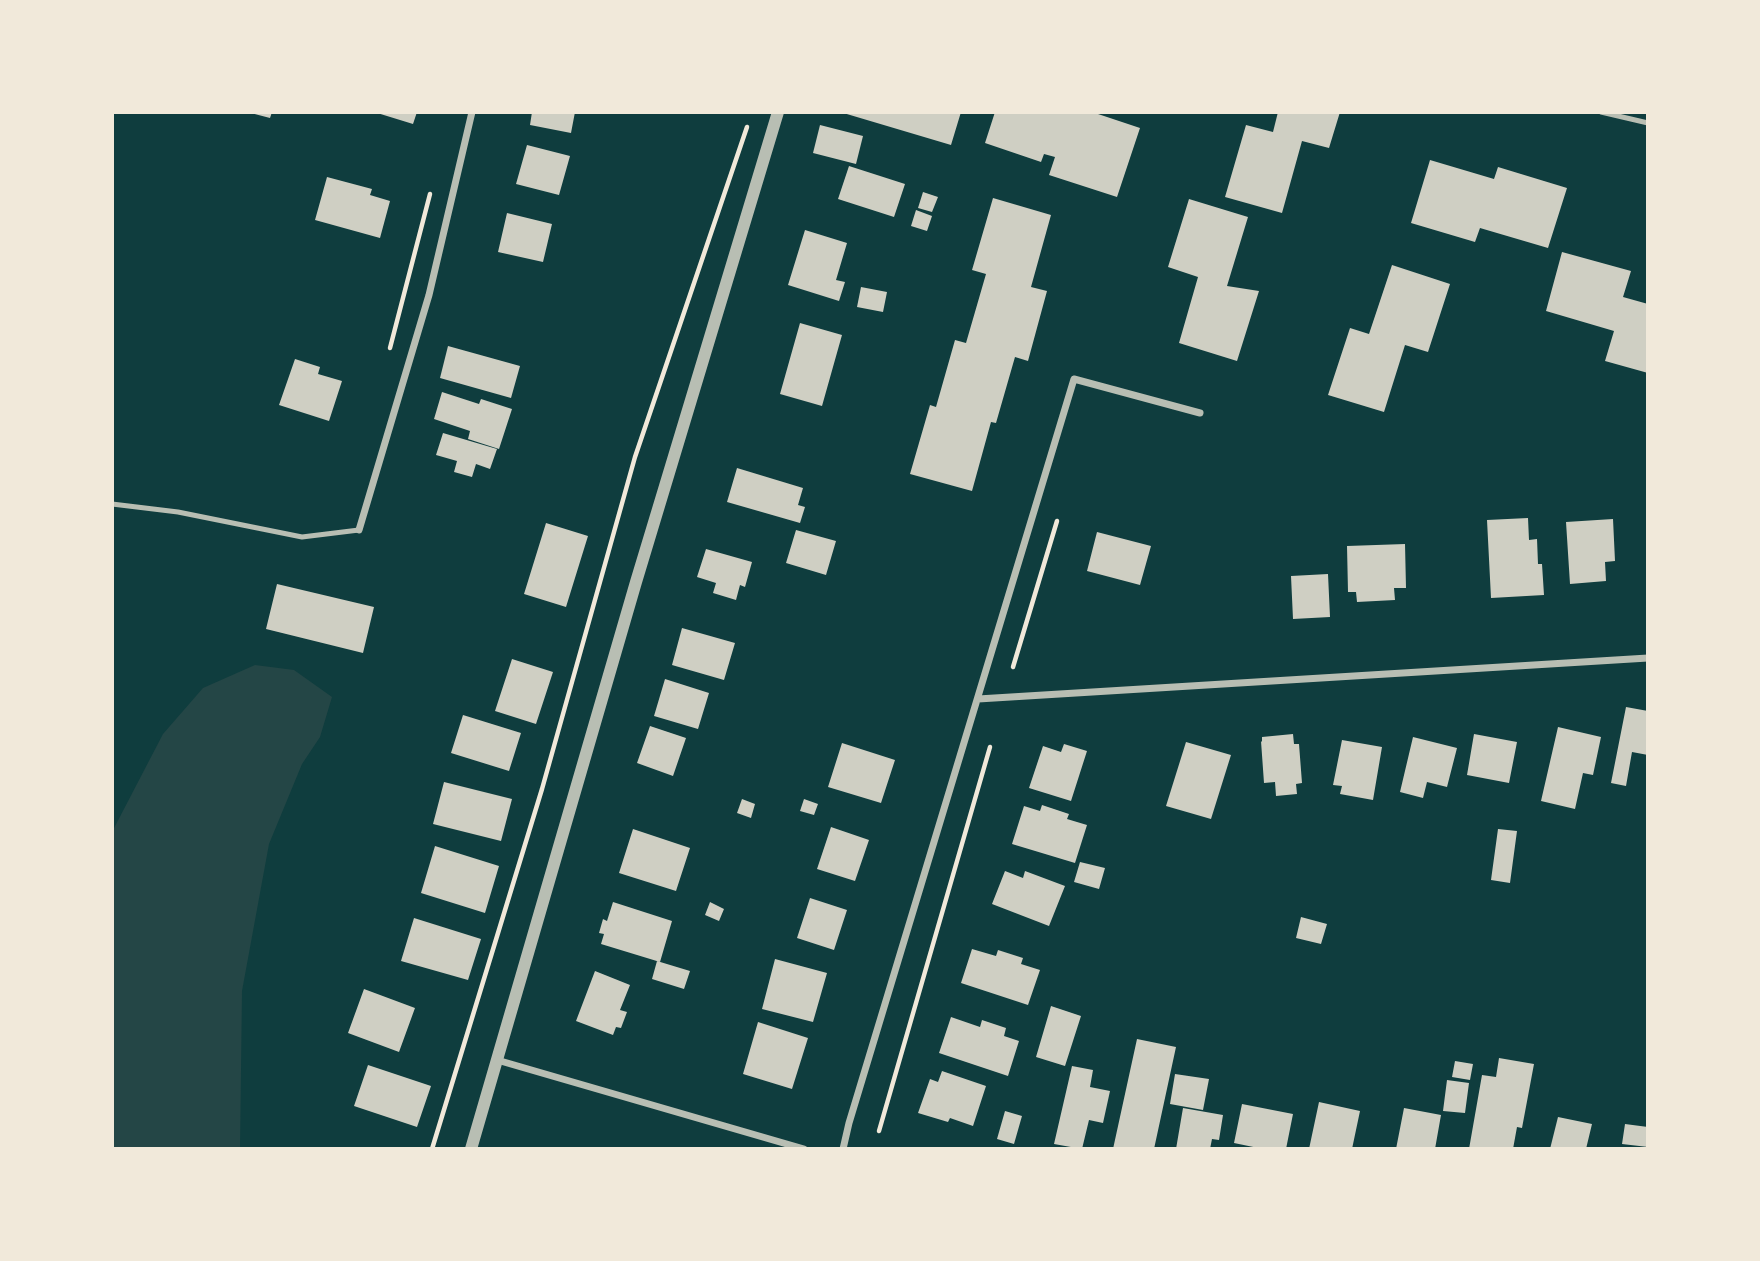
<!DOCTYPE html>
<style>
body{margin:0}
#map{position:relative;width:1760px;height:1261px;overflow:hidden;background:#0f3d3e;font-family:"Nunito Sans",sans-serif}
canvas{display:block}
.frame{position:absolute;inset:0;border:114px solid #f1e9da;pointer-events:none}
</style>
<div id="map">
<canvas width="1760" height="1261"></canvas>
<div class="frame"></div>
</div>
<script>
const context = document.querySelector('canvas').getContext('2d');
context.lineJoin = 'round';
function fill(path, color) { context.fillStyle = color; context.fill(path, 'evenodd'); }
const toPath = rows => new Path2D(rows.map(r => 'M' + r).join(''));
function trace(path, color, width, dash) { context.strokeStyle = color; context.lineWidth = width; context.lineCap = dash ? 'butt' : 'round'; context.setLineDash(dash || []); context.stroke(path); }
fill(toPath([
 [255,665,294,670,332,697,320,737,302,764,269,844,242,991,240,1149,112,1149,112,832,163,734,203,688]
]), '#244646');
fill(toPath([
 [247,112,272,112,270,118],
 [374,112,417,112,413,124],
 [532,112,575,112,571,133,530,125],
 [840,112,961,112,951,145],
 [995,112,1092,112,1140,128,1117,197,1049,175,1055,157,1044,154,1041,162,985,143],
 [1278,112,1340,112,1329,148,1302,141,1282,213,1225,197,1246,125,1273,132],
 [820,125,863,136,856,164,813,153],
 [527,145,570,156,559,195,516,184],
 [1430,160,1494,179,1498,167,1567,188,1548,248,1480,228,1475,242,1411,223],
 [849,166,905,184,894,217,838,199],
 [327,177,372,189,370,195,390,201,380,238,315,220],
 [923,192,938,197,932,212,918,208],
 [993,198,1051,215,1031,287,1047,291,1028,361,1015,357,996,423,991,422,972,491,910,474,930,405,936,407,955,340,966,343,986,274,972,270],
 [1189,199,1248,217,1227,286,1259,291,1237,361,1179,343,1198,277,1168,267],
 [916,210,932,216,927,231,911,226],
 [507,213,552,224,543,262,498,252],
 [805,230,847,243,836,280,845,282,839,301,788,285],
 [1562,252,1631,271,1623,297,1648,304,1648,373,1605,361,1614,331,1546,311],
 [1392,265,1450,284,1428,352,1405,345,1384,412,1328,395,1350,328,1369,334],
 [861,287,887,292,883,312,857,307],
 [800,323,842,335,822,406,780,394],
 [448,346,520,366,511,398,440,378],
 [295,359,320,367,318,374,342,381,329,421,279,405],
 [442,392,479,404,481,399,512,409,499,449,468,439,470,431,434,419],
 [443,433,497,449,490,469,476,464,472,477,454,472,457,461,436,455],
 [737,468,803,488,798,505,805,507,800,523,727,502],
 [1528,518,1529,540,1537,539,1538,564,1542,564,1544,595,1491,598,1487,520],
 [1613,519,1615,561,1605,562,1606,581,1570,584,1566,522],
 [546,523,588,536,566,607,524,594],
 [796,530,836,541,826,575,786,563],
 [1097,532,1151,546,1140,585,1087,571],
 [1405,544,1406,588,1394,588,1395,600,1357,602,1356,592,1348,592,1347,546],
 [706,549,752,562,745,587,740,585,736,600,713,593,716,583,697,577],
 [1328,574,1330,617,1293,619,1291,576],
 [277,584,374,607,363,653,266,629],
 [682,628,735,643,724,680,672,665],
 [512,659,553,672,536,724,495,711],
 [665,679,709,693,698,729,654,716],
 [1626,707,1648,711,1648,755,1632,752,1626,786,1611,783],
 [463,715,521,733,509,771,451,753],
 [650,726,686,738,673,776,637,763],
 [1558,727,1601,737,1593,775,1583,773,1575,809,1541,801],
 [1293,734,1294,744,1299,744,1302,783,1296,784,1297,794,1276,796,1275,782,1264,783,1261,741,1262,742,1262,737],
 [1474,734,1517,742,1509,783,1467,775],
 [1413,737,1457,748,1447,787,1427,782,1423,798,1400,792],
 [1342,740,1382,747,1373,800,1340,794,1342,786,1333,785],
 [1186,742,1231,755,1211,819,1166,806],
 [842,743,895,760,881,803,828,787],
 [1064,744,1087,751,1071,801,1029,788,1043,746,1061,752],
 [444,782,512,799,501,841,433,824],
 [742,799,755,804,751,818,737,813],
 [804,799,818,804,814,815,800,811],
 [1042,805,1069,814,1067,819,1087,825,1075,863,1012,844,1024,806,1040,811],
 [831,827,869,840,855,881,817,869],
 [633,829,690,848,676,891,619,873],
 [1498,829,1517,831,1510,883,1491,880],
 [435,846,499,866,485,913,421,893],
 [1080,862,1105,868,1099,889,1074,882],
 [1005,871,1023,878,1025,871,1065,886,1049,926,992,904],
 [810,898,847,910,834,950,797,938],
 [613,902,672,921,660,962,601,944,604,934,599,933,603,919,607,921],
 [710,902,724,909,719,921,705,915],
 [1301,917,1327,924,1321,944,1296,938],
 [414,918,481,939,468,980,401,961],
 [972,949,996,956,998,950,1023,958,1021,964,1040,970,1028,1005,961,983],
 [775,959,827,973,813,1022,762,1009],
 [657,961,690,971,684,989,652,979],
 [595,971,630,985,620,1010,627,1012,621,1028,616,1027,613,1035,576,1021],
 [364,989,415,1008,399,1052,348,1033],
 [1051,1006,1081,1016,1065,1066,1036,1057],
 [951,1017,980,1027,982,1020,1006,1028,1004,1036,1019,1041,1008,1076,939,1053],
 [758,1022,808,1038,792,1089,743,1074],
 [1137,1039,1176,1047,1154,1149,1113,1149],
 [1499,1058,1534,1064,1522,1128,1517,1127,1513,1149,1469,1149,1482,1075,1496,1077],
 [1455,1061,1473,1064,1470,1080,1452,1077],
 [368,1065,431,1086,417,1127,354,1106],
 [1072,1066,1093,1070,1090,1087,1110,1091,1103,1123,1089,1120,1082,1149,1054,1144],
 [942,1071,986,1086,973,1126,950,1118,948,1122,918,1113,930,1079,938,1082],
 [1175,1074,1209,1079,1203,1110,1170,1104],
 [1447,1080,1469,1083,1465,1113,1443,1111],
 [1319,1102,1360,1111,1352,1149,1309,1149],
 [1242,1104,1293,1114,1286,1149,1263,1149,1234,1143],
 [1183,1108,1223,1115,1219,1140,1212,1139,1210,1149,1176,1149],
 [1404,1108,1441,1115,1435,1149,1396,1149],
 [1005,1111,1022,1116,1014,1144,997,1139],
 [1558,1117,1592,1124,1586,1149,1550,1149],
 [1625,1124,1648,1127,1648,1147,1622,1144]
]), '#cfcfc3');
trace(toPath([
 [390,348,430,194],
 [1013,667,1057,521],
 [879,1131,990,747],
 [432,1149,542,789,635,457,747,127]
]), '#f1e9da', 4.5);
trace(toPath([
 [1601,112,1648,123],
 [112,504,178,512,302,537,359,530]
]), '#b8beb3', 5);
trace(toPath([
 [359,530,429,295,472,112],
 [978,699,1648,658],
 [497,1060,804,1149],
 [843,1149,849,1123,1074,379,1200,413]
]), '#b8beb3', 7);
trace(toPath([
 [471,1149,636,582,778,112]
]), '#b8beb3', 12);
</script>
